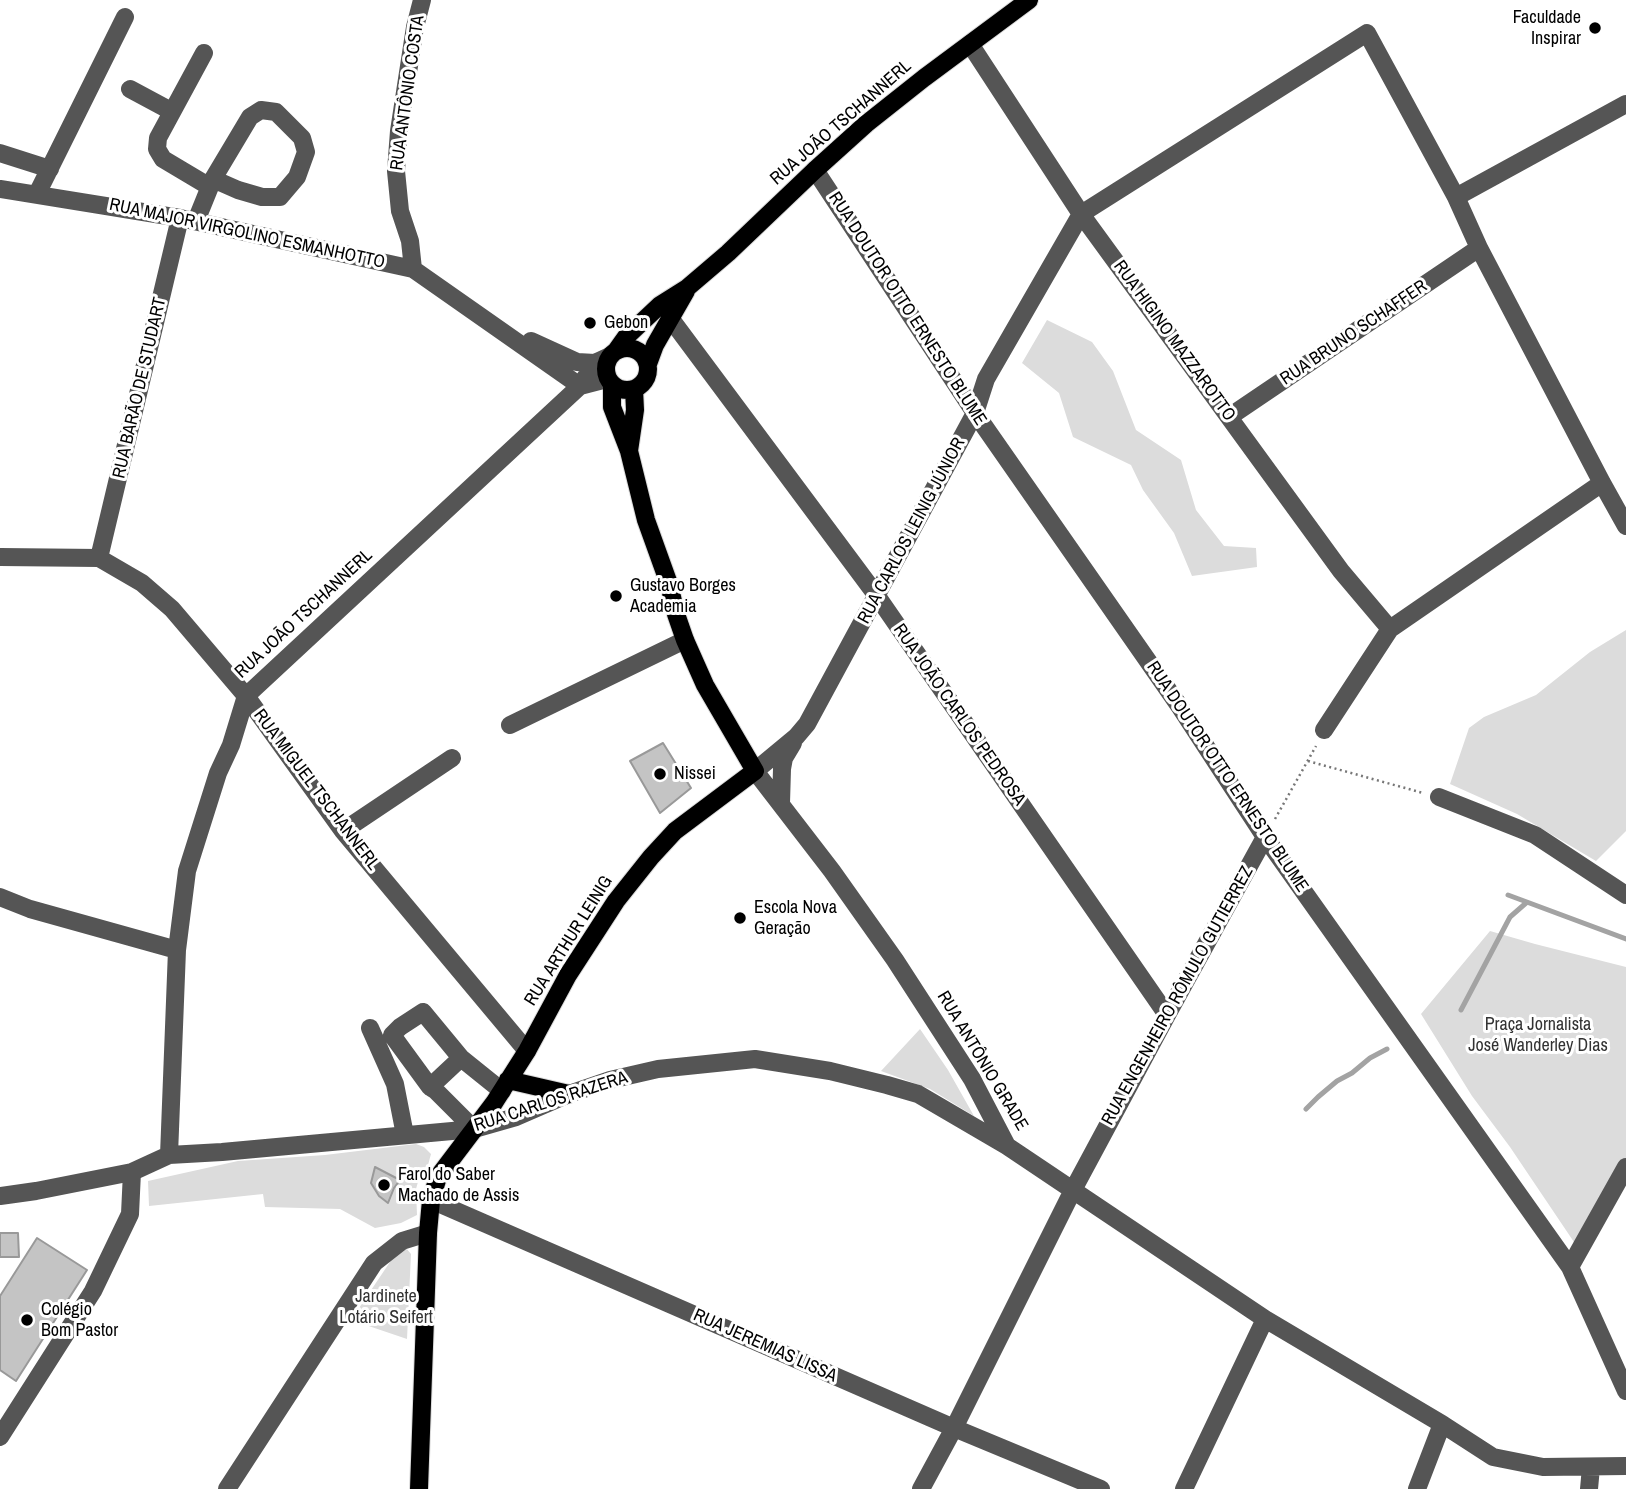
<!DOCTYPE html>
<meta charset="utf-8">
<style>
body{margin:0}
canvas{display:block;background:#fff}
</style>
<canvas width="1626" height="1489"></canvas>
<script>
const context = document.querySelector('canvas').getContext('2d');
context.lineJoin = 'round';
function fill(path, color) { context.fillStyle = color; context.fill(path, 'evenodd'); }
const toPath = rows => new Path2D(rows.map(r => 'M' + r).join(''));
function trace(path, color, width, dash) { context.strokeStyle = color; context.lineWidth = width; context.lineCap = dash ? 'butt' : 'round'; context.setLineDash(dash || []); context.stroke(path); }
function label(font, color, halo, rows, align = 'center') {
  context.font = font + ' "Archivo Narrow",sans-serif'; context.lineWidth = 6; context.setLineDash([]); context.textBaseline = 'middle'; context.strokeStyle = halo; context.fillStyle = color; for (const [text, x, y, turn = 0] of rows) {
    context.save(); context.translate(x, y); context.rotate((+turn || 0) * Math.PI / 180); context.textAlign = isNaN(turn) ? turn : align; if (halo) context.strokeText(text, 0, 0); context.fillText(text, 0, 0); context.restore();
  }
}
fill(toPath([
 [1047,320,1092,342,1113,371,1136,430,1181,460,1196,510,1224,546,1256,548,1257,567,1192,576,1174,533,1143,490,1131,465,1073,437,1059,393,1022,363],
 [1626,630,1626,831,1596,861,1517,814,1450,784,1469,728,1484,717,1536,695,1590,652],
 [1490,931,1535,944,1626,967,1626,1159,1578,1248,1510,1147,1472,1096,1421,1014],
 [920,1029,948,1070,974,1116,930,1089,881,1071],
 [416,1144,424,1147,431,1154,428,1165,421,1171,416,1189,417,1215,401,1223,375,1228,340,1209,265,1207,263,1194,149,1206,148,1181,238,1161,325,1155],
 [406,1248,411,1254,407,1339,351,1320,396,1253]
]), '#dcdcdc');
trace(toPath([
 [1508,895,1626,939],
 [1461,1010,1510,917,1526,903],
 [1306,1109,1318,1097,1337,1081,1352,1073,1370,1058,1387,1049]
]), '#a3a3a3', 5);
const building = toPath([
 [663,743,691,788,660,813,630,761,663,743],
 [375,1167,400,1180,394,1188,388,1203,379,1196,371,1183,375,1167],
 [0,1233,18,1233,19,1257,0,1257,0,1233],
 [37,1238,87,1270,16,1381,0,1370,0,1296,37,1238]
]);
fill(building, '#c4c4c4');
trace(building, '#999', 2);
const major = toPath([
 '606 369a21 21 0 1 1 42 0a21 21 0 1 1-42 0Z',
 [616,351,626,337,660,305,687,288,728,253,815,170,866,124,924,78,1029,0],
 [648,364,655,345,686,291],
 [629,451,635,410,634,389],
 [508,1080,569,1094],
 [419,1489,428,1233,431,1200,438,1177,494,1103,527,1051,568,975,616,901,651,857,675,831,755,771,705,685,685,640,676,614,669,584,646,520,629,451,612,407,612,385]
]);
trace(major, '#dbdbdb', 20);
trace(toPath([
 [1308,761,1423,793],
 [1275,819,1316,746]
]), '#777', 2.5, [2, 3.5]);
trace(toPath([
 [970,44,1081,214,1341,571,1390,629],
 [204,53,158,138,157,149,163,159,210,187],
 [130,89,171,111],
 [0,153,50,169],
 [815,170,975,413,1180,707,1265,837,1570,1267,1626,1391],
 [0,189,180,218,413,269,580,386,607,379],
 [37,194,125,17],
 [1456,197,1626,104],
 [196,221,213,179,250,117,261,110,276,112,302,138,306,152,297,177,280,197,262,197,238,190,213,179],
 [413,269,410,241,400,211,396,171,399,131,415,27,422,0],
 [670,318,877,596,1167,1015],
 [531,341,577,362,595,363,610,356],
 [1229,417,1479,248],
 [0,557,99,558,142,583,172,609,246,696,343,831,527,1051],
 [99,558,180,218],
 [510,725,685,640],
 [1324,730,1390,629,1602,483],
 [1439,797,1535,835,1626,895],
 [781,803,782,769,784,758,793,743],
 [343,831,452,758],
 [0,897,30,909,177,950],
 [370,1028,395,1084,405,1135],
 [430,1087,392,1035,400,1027,423,1012,461,1058],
 [474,1129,435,1090,430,1087,461,1058,502,1091],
 [1007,1146,972,1079,895,960,832,871,755,771,796,737,807,724,975,413,986,379,1081,214,1367,33,1456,197,1479,248,1602,483,1626,526],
 [169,1155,177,950,187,871,218,773,231,745,246,696,580,386,595,363],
 [0,1196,36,1191,132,1172,169,1155,222,1152,474,1129,516,1117,569,1094,610,1080,658,1069,755,1059,830,1071,887,1085,918,1094,1007,1146,1265,1319,1442,1424,1493,1457,1543,1467,1626,1466],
 [431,1200,954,1428,1101,1489],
 [1570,1267,1626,1167],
 [0,1437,93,1291,130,1214,132,1172],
 [227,1489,374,1263,402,1241,428,1233],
 [921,1489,954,1428,1073,1190,1167,1015,1265,837],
 [1184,1489,1265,1319],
 [1417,1489,1442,1424],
 [1589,1489,1591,1467]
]), '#555', 18);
trace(major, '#000', 18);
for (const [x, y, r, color] of [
 [1595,28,7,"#000"],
 [590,323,7,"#000"],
 [616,596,7,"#000"],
 [660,774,7,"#000"],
 [740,918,7,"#000"],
 [384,1185,7,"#000"],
 [27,1320,7,"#000"]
]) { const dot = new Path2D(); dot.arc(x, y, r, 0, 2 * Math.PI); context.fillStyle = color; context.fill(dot); trace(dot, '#fff', 2.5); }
label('18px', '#000', '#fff', [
 ["Faculdade",1581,18,"right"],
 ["Inspirar",1581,39,"right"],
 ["Gebon",604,323],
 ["Gustavo Borges",630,586],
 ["Academia",630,607],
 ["Nissei",674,774],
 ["Escola Nova",754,908],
 ["Geração",754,929],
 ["Farol do Saber",398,1175],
 ["Machado de Assis",398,1196],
 ["Colégio",41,1310],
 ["Bom Pastor",41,1331]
], 'left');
label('18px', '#000', '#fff', [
 ["RUA ANTÔNIO COSTA",408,93,-82],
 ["RUA JOÃO TSCHANNERL",841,123,-41],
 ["RUA MAJOR VIRGOLINO ESMANHOTTO",247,234,12],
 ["RUA DOUTOR OTTO ERNESTO BLUME",907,309,57],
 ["RUA BRUNO SCHAFFER",1354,333,-34],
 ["RUA HIGINO MAZZAROTTO",1174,341,54],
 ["RUA BARÃO DE STUDART",140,388,-77],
 ["RUA CARLOS LEINIG JÚNIOR",912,531,-62],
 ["RUA JOÃO TSCHANNERL",304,614,-43],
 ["RUA JOÃO CARLOS PEDROSA",959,715,55],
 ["RUA DOUTOR OTTO ERNESTO BLUME",1227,777,56],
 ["RUA MIGUEL TSCHANNERL",316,790,53],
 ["RUA ARTHUR LEINIG",569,941,-58],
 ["RUA ENGENHEIRO RÔMULO GUTIERREZ",1178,996,-61],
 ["RUA ANTÔNIO GRADE",982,1061,59],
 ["RUA CARLOS RAZERA",551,1102,-18],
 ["RUA JEREMIAS LISSA",765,1346,24]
]);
label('18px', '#333', '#fff', [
 ["Praça Jornalista",1538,1025],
 ["José Wanderley Dias",1538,1046],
 ["Jardinete",386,1297],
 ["Lotário Seifert",386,1318]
]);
</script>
